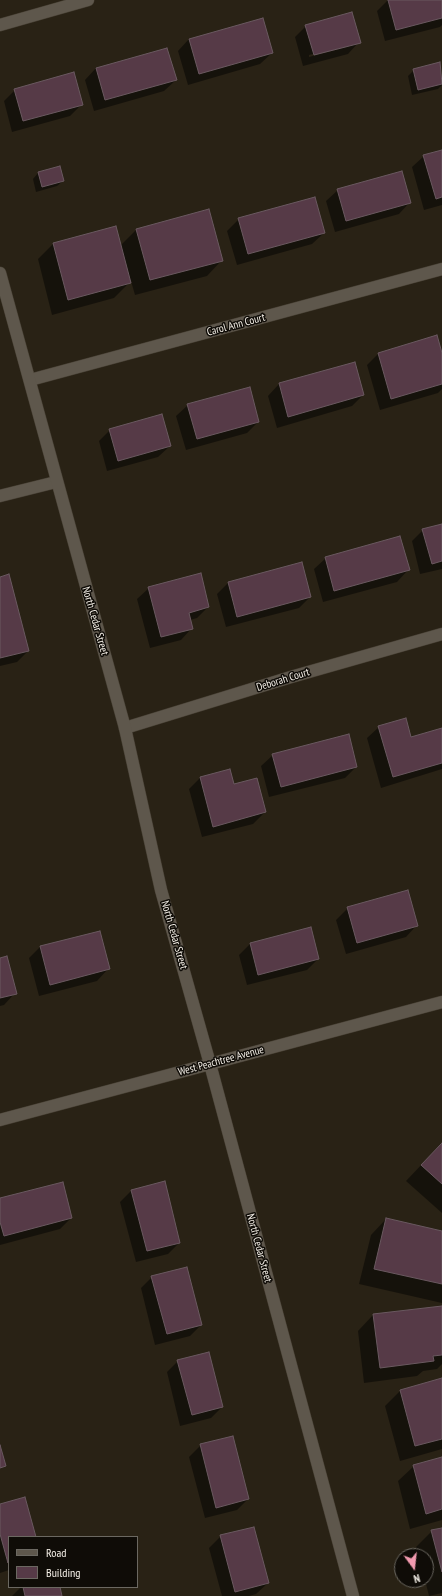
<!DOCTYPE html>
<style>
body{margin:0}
#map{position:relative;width:442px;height:1596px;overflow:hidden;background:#292215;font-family:"PT Sans Narrow",sans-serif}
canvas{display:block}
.legend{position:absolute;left:8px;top:1536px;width:130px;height:52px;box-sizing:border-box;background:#0f0c07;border:1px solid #6b6861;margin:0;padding:5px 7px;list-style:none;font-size:12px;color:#f6f1e9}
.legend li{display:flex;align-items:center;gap:8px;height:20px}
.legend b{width:20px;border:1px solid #6b6861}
.north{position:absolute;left:394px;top:1548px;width:40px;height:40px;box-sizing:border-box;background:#0f0c07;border:1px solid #6b6861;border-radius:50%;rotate:165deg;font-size:11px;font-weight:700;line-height:16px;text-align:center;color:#f6f1e9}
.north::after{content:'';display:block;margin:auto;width:14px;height:18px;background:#f29aaf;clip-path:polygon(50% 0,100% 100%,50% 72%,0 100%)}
</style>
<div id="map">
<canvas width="442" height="1596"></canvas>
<ul class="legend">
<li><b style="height:5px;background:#5e574c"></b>Road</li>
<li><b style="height:11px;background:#563a47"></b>Building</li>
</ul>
<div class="north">N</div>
</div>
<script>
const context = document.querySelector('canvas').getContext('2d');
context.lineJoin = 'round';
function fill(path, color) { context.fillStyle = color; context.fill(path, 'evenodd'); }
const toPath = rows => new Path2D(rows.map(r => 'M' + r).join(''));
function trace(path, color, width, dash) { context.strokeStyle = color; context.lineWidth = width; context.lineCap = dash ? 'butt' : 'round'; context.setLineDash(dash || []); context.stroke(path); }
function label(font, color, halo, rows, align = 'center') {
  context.font = font + ' "PT Sans Narrow",sans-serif'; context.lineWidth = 3; context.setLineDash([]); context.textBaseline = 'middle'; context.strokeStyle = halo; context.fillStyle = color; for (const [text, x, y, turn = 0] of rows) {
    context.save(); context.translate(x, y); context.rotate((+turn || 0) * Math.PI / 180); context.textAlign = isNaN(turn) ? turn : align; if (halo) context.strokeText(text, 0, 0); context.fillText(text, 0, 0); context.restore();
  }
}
fill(toPath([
 [388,0,442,0,442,25,440,27,385,41,377,11],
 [306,26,359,42,348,54,303,66,295,37],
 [347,45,347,47,309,57,309,55],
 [189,39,272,53,260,64,188,85,178,51],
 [439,64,442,85,438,89,412,95,408,76,414,70],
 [96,68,176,80,164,91,94,111,85,80],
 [15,90,82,104,70,116,12,132,4,101],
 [442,151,442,205,424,210,412,167,424,156],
 [38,173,63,181,57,186,36,192,33,179],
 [338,190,410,202,399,214,335,232,326,201],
 [239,219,324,233,312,244,237,265,227,231],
 [137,229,222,260,207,276,135,295,131,281,114,298,52,315,38,259,53,244,120,246],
 [436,336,442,357,442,389,438,393,380,410,367,365,378,354],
 [354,363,363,395,352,406,277,428,268,396,279,384],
 [188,405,258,422,247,433,186,450,176,416],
 [110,430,170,446,158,457,107,471,99,441],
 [442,525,442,569,420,574,412,541,423,530],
 [326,558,408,570,397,582,323,602,314,569],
 [0,578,28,651,17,662,0,666],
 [229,582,310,597,299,608,226,627,217,594],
 [149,588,208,607,197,618,190,620,192,628,181,640,150,648,137,599],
 [379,727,411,738,442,729,442,769,381,788,367,738],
 [273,755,356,767,345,778,269,797,261,766],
 [229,770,233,786,265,812,253,824,202,837,189,789,200,778],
 [348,908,417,925,406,937,346,954,336,920],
 [251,943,318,959,307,970,247,985,239,955],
 [40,947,108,969,97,981,39,996,29,958],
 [0,959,15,993,4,1005,0,1006],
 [442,1143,442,1213,406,1181],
 [132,1190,179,1243,168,1254,136,1262,120,1202],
 [0,1199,71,1218,60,1229,0,1245],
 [386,1219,442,1232,442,1303,359,1284,371,1235],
 [152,1277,201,1325,190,1336,155,1345,141,1288],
 [442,1307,442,1364,437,1369,423,1371,417,1376,364,1383,358,1331,373,1315],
 [178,1361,222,1407,211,1418,180,1426,167,1372],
 [442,1379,442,1449,400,1461,385,1406,400,1391],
 [201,1445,248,1499,237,1510,205,1518,189,1457],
 [442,1458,442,1520,410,1529,398,1481,414,1466],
 [0,1505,35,1537,9,1537,9,1570,0,1573],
 [442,1529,442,1593,429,1596,425,1580,426,1556,419,1556,416,1547,432,1531],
 [221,1536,268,1583,256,1594,249,1596,222,1596,209,1548],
 [21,1587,59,1587,61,1596,12,1596]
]), '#0007');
const building = toPath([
 [388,0,442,0,442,18,396,30,388,0],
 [352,12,361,43,314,55,305,25,352,12],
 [263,18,273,53,199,74,189,39,263,18],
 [167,48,177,80,105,100,96,68,167,48],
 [440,62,442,84,418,90,413,69,440,62],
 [74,72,83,105,23,121,14,89,74,72],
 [442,150,442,197,436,199,423,155,442,150],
 [60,166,64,181,42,187,38,172,60,166],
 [402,171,411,203,346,221,337,189,402,171],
 [315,197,325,233,248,254,238,218,315,197],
 [209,209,223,261,150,280,136,229,209,209],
 [116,226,131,283,68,300,53,243,116,226],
 [437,335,442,353,442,384,391,399,378,353,437,335],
 [355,362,364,395,288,417,279,383,355,362],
 [250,387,259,422,197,439,187,404,250,387],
 [162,414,171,446,118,461,109,429,162,414],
 [442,524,442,561,432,564,422,529,442,524],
 [400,536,410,570,334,591,325,557,400,536],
 [302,562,311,597,237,617,228,582,302,562],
 [201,573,209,607,189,613,193,629,161,637,148,587,201,573],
 [9,574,29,651,0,658,0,577,9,574],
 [406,718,411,737,442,728,442,763,393,777,378,726,406,718],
 [349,734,357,767,281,787,272,754,349,734],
 [230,769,234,784,257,778,266,812,213,827,200,777,230,769],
 [408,890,418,926,357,943,347,907,408,890],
 [311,927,319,959,258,975,250,943,311,927],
 [100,931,110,969,50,985,40,946,100,931],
 [7,956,17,994,0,998,0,958,7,956],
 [442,1143,442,1184,421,1165,442,1143],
 [165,1181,180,1243,147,1251,131,1190,165,1181],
 [63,1182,72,1218,4,1236,0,1222,0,1198,63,1182],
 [386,1218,442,1231,442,1284,374,1269,386,1218],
 [187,1267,202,1325,167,1334,151,1276,187,1267],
 [442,1306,442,1355,433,1356,434,1361,380,1368,373,1314,442,1306],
 [209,1352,223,1407,192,1415,177,1360,209,1352],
 [442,1378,442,1439,415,1446,400,1390,442,1378],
 [233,1436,249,1499,216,1508,200,1444,233,1436],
 [0,1445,6,1466,0,1468,0,1445],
 [442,1457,442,1509,426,1514,413,1465,442,1457],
 [25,1497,36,1537,9,1537,8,1563,0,1534,0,1504,25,1497],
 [254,1527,269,1583,235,1592,220,1535,254,1527],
 [442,1528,442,1572,431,1530,442,1528],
 [23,1587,60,1587,62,1596,25,1596,23,1587]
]);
fill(building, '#563a47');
trace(building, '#6a5960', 1);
const minor = toPath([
 [0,25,88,0],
 [30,380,442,269],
 [0,496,56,482],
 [125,728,291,677,442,634],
 [210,1064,442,1002]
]);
const tertiary = toPath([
 [0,273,125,728,161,890,210,1064,353,1596],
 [0,1120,210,1064]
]);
trace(minor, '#463f33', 13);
trace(tertiary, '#463f33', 13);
trace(minor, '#5e574c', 12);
trace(tertiary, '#5e574c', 12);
label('11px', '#f6f1e9', '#0f0c07', [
 ["Carol Ann Court",236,325,-15],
 ["North Cedar Street",95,621,74],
 ["Deborah Court",283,680,-17],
 ["North Cedar Street",174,935,74],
 ["West Peachtree Avenue",221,1061,-15],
 ["North Cedar Street",259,1248,75]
]);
</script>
